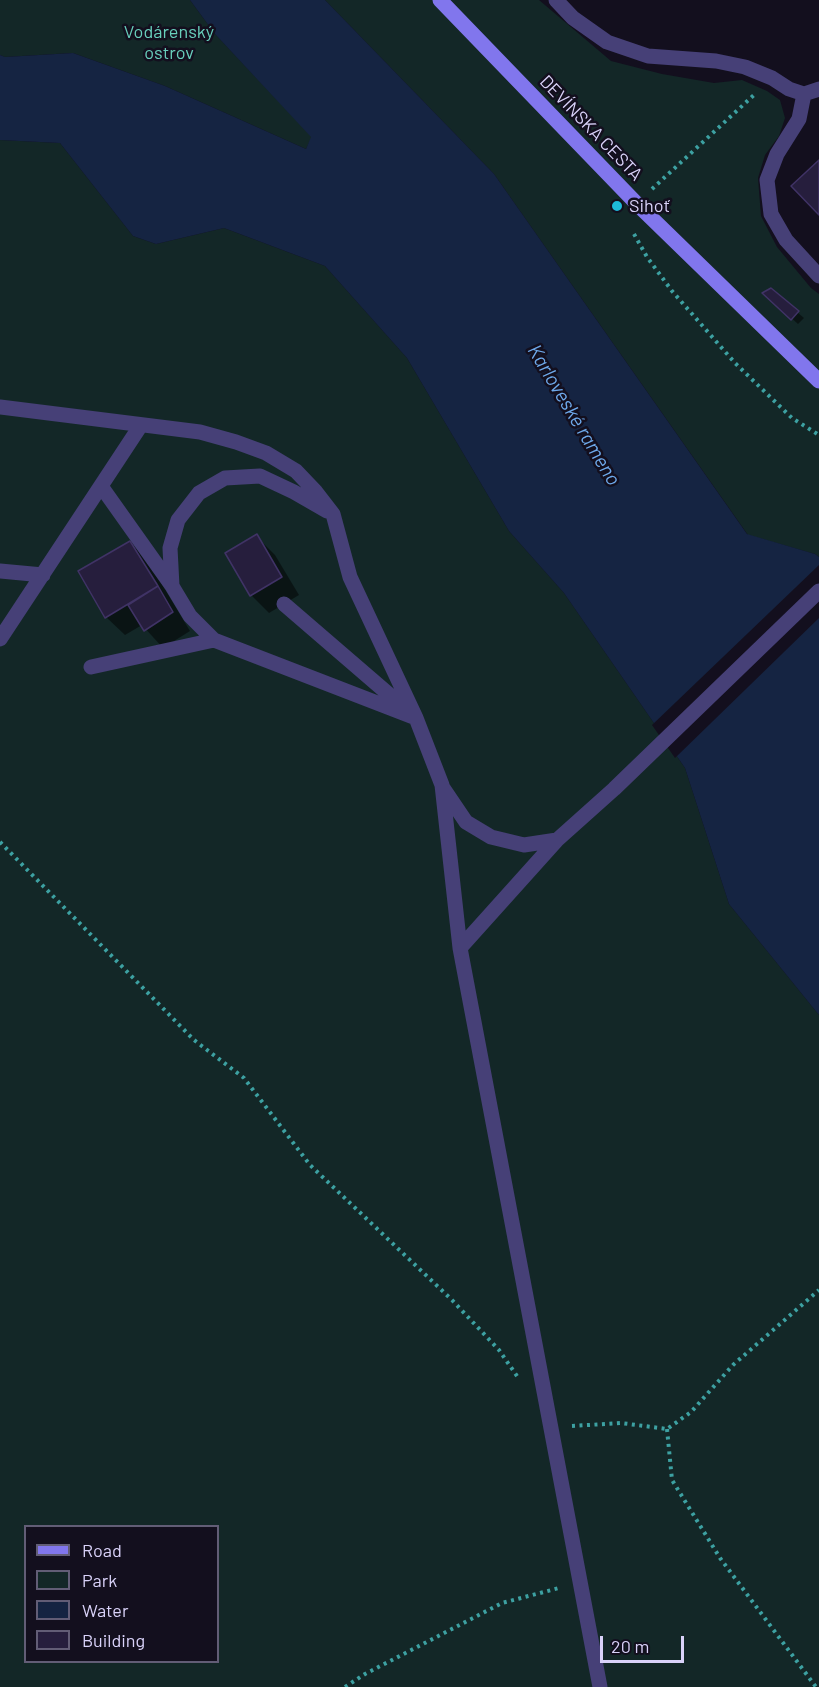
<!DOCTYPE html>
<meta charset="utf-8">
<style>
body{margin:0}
#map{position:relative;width:819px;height:1687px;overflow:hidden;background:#130f1e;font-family:Barlow,sans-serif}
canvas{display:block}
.legend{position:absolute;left:24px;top:1525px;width:195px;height:138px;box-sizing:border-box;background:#130f1e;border:2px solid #625d76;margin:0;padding:8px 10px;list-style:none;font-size:18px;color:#d9d2f9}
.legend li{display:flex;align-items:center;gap:12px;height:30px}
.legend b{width:30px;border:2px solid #625d76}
.scale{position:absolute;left:600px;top:1636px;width:84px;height:27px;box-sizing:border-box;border:3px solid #d9d2f9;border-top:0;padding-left:8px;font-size:18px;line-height:21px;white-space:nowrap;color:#d9d2f9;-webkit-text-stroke:4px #130f1e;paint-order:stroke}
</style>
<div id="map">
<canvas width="819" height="1687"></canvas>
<ul class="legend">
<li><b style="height:8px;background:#8176ed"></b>Road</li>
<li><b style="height:16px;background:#132727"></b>Park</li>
<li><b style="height:16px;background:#152442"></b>Water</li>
<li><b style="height:16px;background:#261e3d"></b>Building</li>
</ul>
<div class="scale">20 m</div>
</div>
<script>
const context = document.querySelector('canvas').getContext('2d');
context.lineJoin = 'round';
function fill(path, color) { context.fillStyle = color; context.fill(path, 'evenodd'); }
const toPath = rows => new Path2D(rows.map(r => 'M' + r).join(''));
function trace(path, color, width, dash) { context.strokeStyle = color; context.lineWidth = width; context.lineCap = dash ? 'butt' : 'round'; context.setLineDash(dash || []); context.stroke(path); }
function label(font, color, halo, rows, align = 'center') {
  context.font = font + ' Barlow,sans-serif'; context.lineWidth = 5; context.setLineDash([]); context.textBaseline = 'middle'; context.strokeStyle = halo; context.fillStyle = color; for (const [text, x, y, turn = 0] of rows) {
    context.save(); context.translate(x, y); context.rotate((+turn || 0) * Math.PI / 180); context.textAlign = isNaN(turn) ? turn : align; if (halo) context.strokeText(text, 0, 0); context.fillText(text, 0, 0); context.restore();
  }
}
fill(toPath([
 [0,0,190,0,215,34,312,137,306,149,165,86,73,53,5,57,0,55],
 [325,0,539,0,611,61,662,74,714,83,742,80,767,91,780,100,785,118,779,136,765,155,758,178,761,216,777,247,811,288,819,294,819,557,815,554,748,535,494,174],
 [0,140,60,143,133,236,156,244,224,228,325,266,407,358,509,531,564,593,685,768,729,904,819,1015,819,1687,0,1687],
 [26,1526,218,1526,218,1662,26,1662]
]), '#132727');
fill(toPath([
 [190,0,325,0,494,174,747,534,815,554,819,557,819,1015,729,904,685,768,564,593,509,531,407,358,325,266,224,228,156,244,133,236,60,143,0,140,0,55,5,57,73,53,165,86,306,149,311,137,215,34]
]), '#152442');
fill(toPath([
 [819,565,819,618,675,758,652,725]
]), '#130f1e');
fill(toPath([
 [771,290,804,318,798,324,764,293],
 [256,536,275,555,299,595,269,613,251,595],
 [130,542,148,561,190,631,163,648,142,625,125,635,106,617]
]), '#0007');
const building = toPath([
 [819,160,819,215,791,186,819,160],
 [771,288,799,311,791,320,762,293,771,288],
 [257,534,282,577,250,596,225,553,257,534],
 [130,541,158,586,105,618,78,571,130,541],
 [158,586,173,612,144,631,128,605,158,586]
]);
fill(building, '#261e3d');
trace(building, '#403366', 1.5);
trace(toPath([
 [652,189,755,94],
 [634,234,647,257,672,291,735,363,792,418,819,435],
 [0,842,194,1040,244,1078,310,1165,452,1300,499,1350,519,1379],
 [572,1426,621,1423,667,1429,691,1412,733,1365,819,1290],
 [667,1429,672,1480,720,1558,816,1687],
 [345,1687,365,1674,502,1603,559,1588]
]), '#3da1a2', 4, [3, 4.5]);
trace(toPath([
 [0,407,200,432,236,442,266,453,296,471,316,492,333,514,350,577,416,718,442,785,460,948,600,1687],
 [101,486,172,586],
 [327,511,294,492,260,476,225,478,199,493,178,520,170,548,172,586,190,616,214,640,416,718],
 [0,571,43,575],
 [284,604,407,710],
 [0,639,141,425],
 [91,667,214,640],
 [443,788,466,822,491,837,524,845,557,840],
 [460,948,557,840,614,789,819,591]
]), '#464077', 15);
trace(toPath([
 [556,0,573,18,607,42,648,56,716,61,745,67,772,78,789,89,804,94],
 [804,94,799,119,777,154,767,180,771,214,786,240,819,276],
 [804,94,819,89]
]), '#464077', 15);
trace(toPath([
 [440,0,637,204,819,381]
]), '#8176ed', 15);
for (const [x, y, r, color] of [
 [617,206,6,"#1dbada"]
]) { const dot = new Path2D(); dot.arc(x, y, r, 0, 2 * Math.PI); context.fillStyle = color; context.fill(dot); trace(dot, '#130f1e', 2); }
label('18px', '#68cfbc', '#130f1e', [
 ["Vodárenský",169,32],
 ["ostrov",169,53]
]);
label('18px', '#d9d2f9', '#130f1e', [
 ["DEVÍNSKA CESTA",591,128,46]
]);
label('18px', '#d9d2f9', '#130f1e', [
 ["Sihoť",629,206]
], 'left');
label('italic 20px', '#6ea9eb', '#130f1e', [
 ["Karloveské rameno",574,415,59]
]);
</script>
